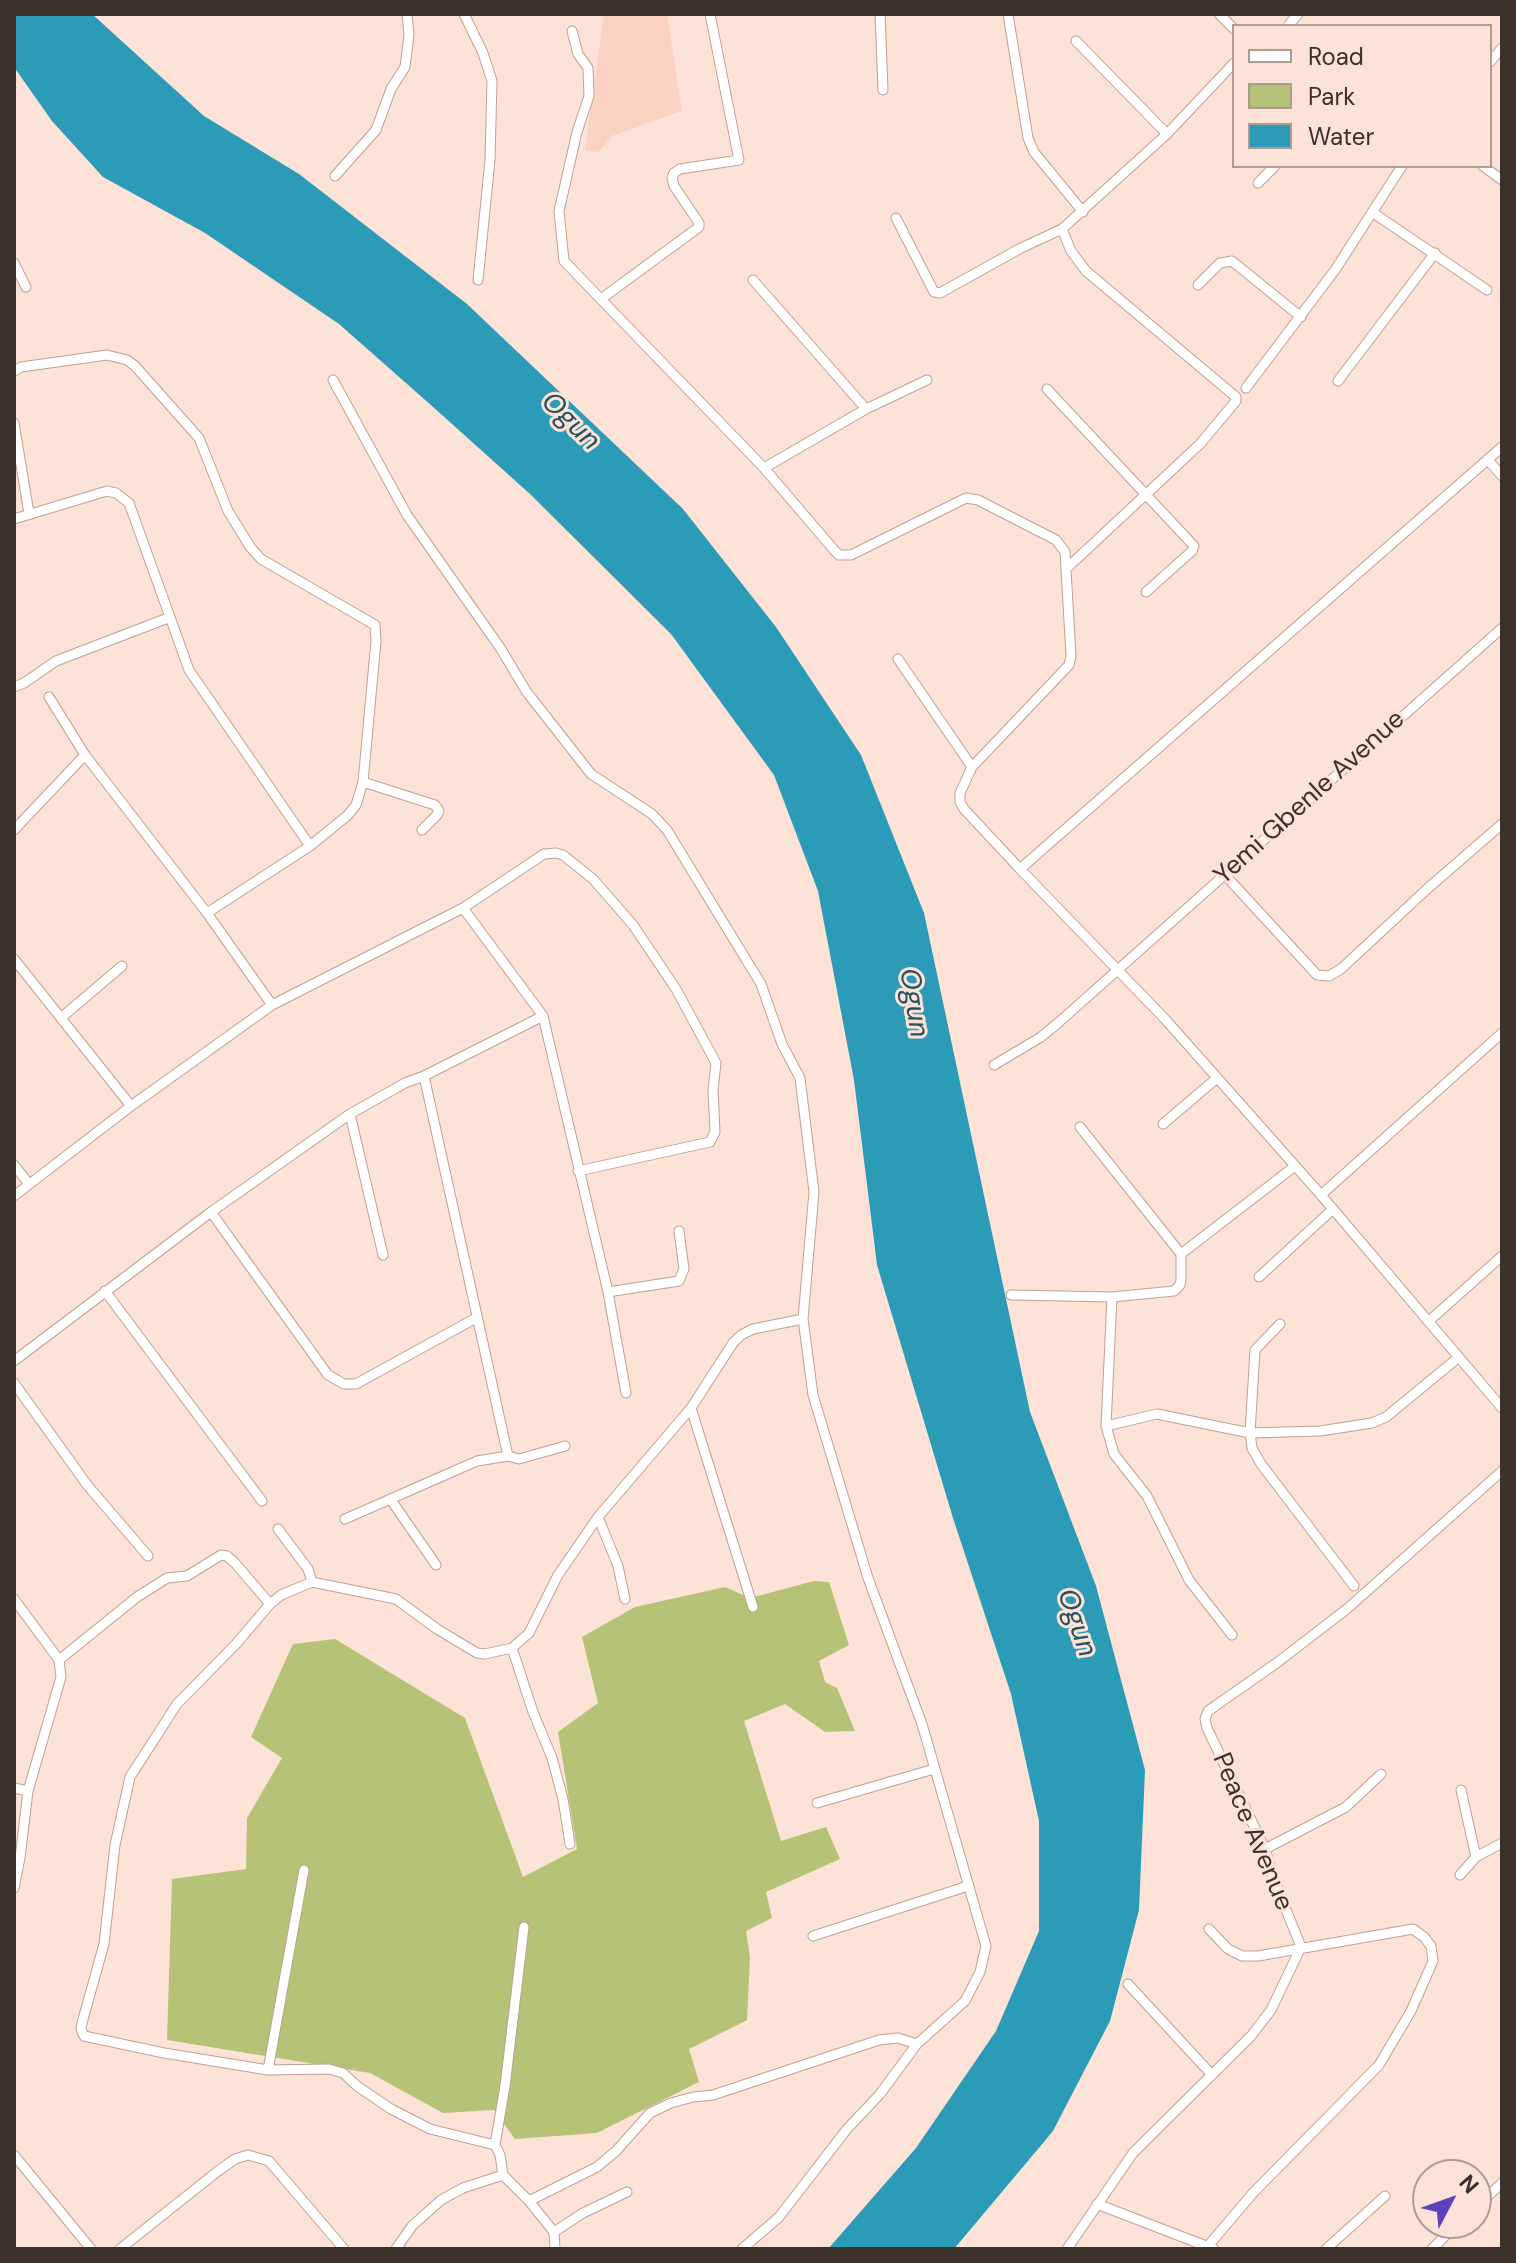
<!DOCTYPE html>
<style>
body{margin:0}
#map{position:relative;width:1516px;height:2263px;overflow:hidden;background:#fde2d7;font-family:"DM Sans",sans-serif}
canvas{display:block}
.frame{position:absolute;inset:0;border:16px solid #3c302a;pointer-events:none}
.legend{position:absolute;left:1232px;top:24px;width:260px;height:144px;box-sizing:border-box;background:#fde2d7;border:2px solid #b09b92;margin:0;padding:10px 14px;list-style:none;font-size:24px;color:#3c302a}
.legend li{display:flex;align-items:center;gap:16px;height:40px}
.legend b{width:40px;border:2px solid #b09b92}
.north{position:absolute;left:1412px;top:2159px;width:80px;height:80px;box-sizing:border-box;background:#fde2d7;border:2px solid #b09b92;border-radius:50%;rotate:49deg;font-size:22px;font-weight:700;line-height:32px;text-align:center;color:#3c302a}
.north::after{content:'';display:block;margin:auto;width:28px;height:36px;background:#5c41ba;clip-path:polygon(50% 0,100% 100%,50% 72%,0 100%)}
</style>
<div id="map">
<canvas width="1516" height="2263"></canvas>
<div class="frame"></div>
<ul class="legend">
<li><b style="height:10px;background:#fff"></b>Road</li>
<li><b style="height:22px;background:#b6c376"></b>Park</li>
<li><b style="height:22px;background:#2b9bb7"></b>Water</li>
</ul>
<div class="north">N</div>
</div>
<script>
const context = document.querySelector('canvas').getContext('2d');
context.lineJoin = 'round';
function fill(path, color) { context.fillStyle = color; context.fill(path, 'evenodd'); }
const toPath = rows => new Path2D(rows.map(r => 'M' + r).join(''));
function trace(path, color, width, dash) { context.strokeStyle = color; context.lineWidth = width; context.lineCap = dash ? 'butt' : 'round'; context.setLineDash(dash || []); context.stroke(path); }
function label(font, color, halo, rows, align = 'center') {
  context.font = font + ' "DM Sans",sans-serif'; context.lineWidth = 6; context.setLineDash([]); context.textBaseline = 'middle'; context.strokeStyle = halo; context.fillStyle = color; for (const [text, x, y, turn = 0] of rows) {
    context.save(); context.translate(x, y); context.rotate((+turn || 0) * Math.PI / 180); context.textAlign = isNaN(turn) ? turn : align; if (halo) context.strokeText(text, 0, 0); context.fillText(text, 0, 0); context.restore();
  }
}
fill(toPath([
 [604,14,667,14,682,111,612,136,599,152,585,150]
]), '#fbd2c1');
fill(toPath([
 [814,1581,829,1582,849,1645,819,1661,825,1682,837,1688,855,1731,825,1732,785,1704,744,1721,781,1841,826,1827,840,1859,766,1892,772,1918,746,1931,750,1957,747,2020,689,2049,699,2082,597,2133,515,2139,494,2110,443,2113,370,2073,167,2040,172,1879,246,1869,247,1818,282,1758,251,1737,293,1644,335,1639,465,1718,523,1877,577,1849,558,1732,598,1703,582,1637,635,1607,725,1587,750,1598]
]), '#b6c376');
fill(toPath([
 [14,14,92,14,204,116,299,174,467,304,683,509,776,627,861,755,924,913,1030,1412,1096,1586,1145,1770,1139,1910,1110,2021,1053,2131,954,2249,828,2249,916,2148,996,2031,1039,1931,1039,1821,1011,1694,953,1518,877,1265,854,1080,818,891,774,775,671,634,530,494,432,406,339,324,205,233,103,177,52,121,14,67]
]), '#2b9bb7');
const street = toPath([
 [464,14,483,53,492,81,490,160,478,280],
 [880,14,883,90],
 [1008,14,1028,138,1034,152,1083,212],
 [1219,14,1234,29],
 [1288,26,1298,14],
 [572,31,578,54,588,68,589,96,577,132,559,211,564,261,764,468,834,550,839,555,851,555,966,498,978,500,1056,540,1065,552,1071,656,1069,665,972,767,960,793,960,802,964,809,1020,869],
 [1076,41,1167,134],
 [1490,62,1502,48],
 [1483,166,1502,180],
 [335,176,376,130,391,89,405,67,409,35,407,14],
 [1258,183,1275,166],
 [1372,212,1487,290],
 [896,218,934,292,940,293,1021,248,1062,229,1167,134,1234,63],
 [1062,229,1071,251,1086,271,1236,397,1236,401,1200,444,1068,567],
 [14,263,26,287],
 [753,280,866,409],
 [1198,285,1220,263,1232,261,1301,317],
 [601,299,699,227,699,223,674,186,672,178,674,173,680,169,739,160,710,14],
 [14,371,21,367,107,355,127,360,135,366,199,438,228,511,251,548,261,559,375,625,376,641,363,782,356,805,348,815,310,846,207,913],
 [333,380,407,515,501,649,526,691,591,774,652,814,667,830,761,984,782,1044,800,1078,814,1192,803,1319,813,1395,868,1578,922,1724,986,1946,980,1972,965,2001,917,2044,880,2094,847,2129,779,2217,742,2249],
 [1338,381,1435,253],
 [1246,388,1335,270,1402,166],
 [1047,389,1194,546,1192,551,1146,592],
 [14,423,29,513],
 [1502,447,1020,869,1165,1019,1321,1195,1502,1408],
 [1488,460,1502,476],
 [764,468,866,409,927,380],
 [14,519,107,491,116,493,129,503,189,670,310,846],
 [898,659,972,767],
 [14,687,24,683,56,661,168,618],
 [49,697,85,755,207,913,272,1005],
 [363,782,435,805,439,811,437,815,422,830],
 [14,830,85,755],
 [1225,875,1317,975,1329,976,1341,969,1427,889,1502,824],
 [463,908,543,1016,608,1292,626,1393],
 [14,959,131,1106],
 [62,1017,122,966],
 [994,1065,1041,1037,1058,1023,1502,628],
 [424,1076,508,1456],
 [350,1114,383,1255],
 [1163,1124,1217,1078],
 [1080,1127,1181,1254],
 [14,1165,29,1184],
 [1321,1195,1502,1033],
 [14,1196,131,1106,272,1005,463,908,544,854,556,853,563,855,593,879,633,925,676,989,716,1063,713,1090,715,1132,710,1142,578,1171],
 [211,1212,328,1375,344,1384,356,1384,476,1318],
 [1259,1277,1333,1209],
 [105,1291,262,1501],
 [608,1292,679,1281,684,1269,679,1231],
 [1011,1295,1112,1297,1174,1291,1180,1285,1181,1280,1181,1254,1295,1166],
 [1112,1297,1106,1426,1114,1454,1147,1496,1189,1580,1232,1635],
 [1429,1321,1502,1256],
 [1280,1324,1255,1350,1250,1433,1252,1448,1261,1464,1354,1586],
 [14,1361,211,1212,350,1114,405,1083,424,1076,543,1016],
 [14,1383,88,1486,148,1556],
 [691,1408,753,1607],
 [1106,1426,1157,1414,1250,1433,1320,1431,1372,1423,1386,1417,1459,1357],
 [391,1500,436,1565],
 [598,1517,618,1566,625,1599],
 [345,1519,477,1461,508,1456,519,1459,565,1446],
 [278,1529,308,1569,312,1582],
 [14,1599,59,1660,61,1677,28,1791,20,1858,14,1888],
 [512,1648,533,1712,552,1758,563,1799,570,1844],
 [59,1660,137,1597,167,1578,187,1576,221,1555,227,1556,235,1563,270,1604],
 [14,1788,28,1791],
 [1461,1790,1476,1857],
 [817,1803,934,1769],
 [1265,1849,1346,1807,1381,1774],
 [1460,1875,1476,1857,1502,1843],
 [813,1936,968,1886],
 [1128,1984,1212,2075],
 [268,2070,304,1870],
 [495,2145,505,2086,524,1927],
 [14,2155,91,2249],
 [503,2175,500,2155,495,2145,430,2129,391,2109,357,2086,343,2073,329,2069,268,2070,164,2053,84,2036,81,2029,82,2023,104,1944,115,1845,130,1777,177,1704,236,1644,270,1604,281,1595,312,1582,396,1599,437,1629,477,1653,485,1654,512,1648,529,1633,558,1575,598,1517,691,1408,733,1343,741,1335,753,1329,803,1319],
 [529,2201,597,2167,616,2151,650,2113,671,2103,693,2097,713,2095,879,2040,898,2038,917,2044],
 [1097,2204,1214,2249],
 [1476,2207,1502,2183],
 [554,2232,583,2213,627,2192],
 [1208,2246,1253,2193,1379,2065,1411,2011,1433,1961,1431,1946,1424,1937,1413,1929,1258,1956,1242,1956,1228,1949,1209,1929],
 [120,2249,218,2171,235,2159,248,2155,269,2161,344,2249],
 [396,2249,412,2226,441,2200,463,2188,503,2175,529,2201,554,2232,555,2249],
 [1067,2249,1133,2153,1251,2036,1271,2010,1301,1947,1275,1882,1265,1849,1207,1728,1205,1719,1208,1711,1278,1662,1348,1608,1502,1471],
 [1326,2249,1385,2196],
 [1432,2249,1458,2223]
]);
trace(street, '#c0a194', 11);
trace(street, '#fff', 9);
label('26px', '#3c302a', '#fde2d7', [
 ["Yemi Gbenle Avenue",1310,798,-42],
 ["Peace Avenue",1252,1832,67]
]);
label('italic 28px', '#25525f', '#fde2d7', [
 ["Ogun",570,422,44],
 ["Ogun",913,1003,81],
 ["Ogun",1076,1623,71]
]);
</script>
